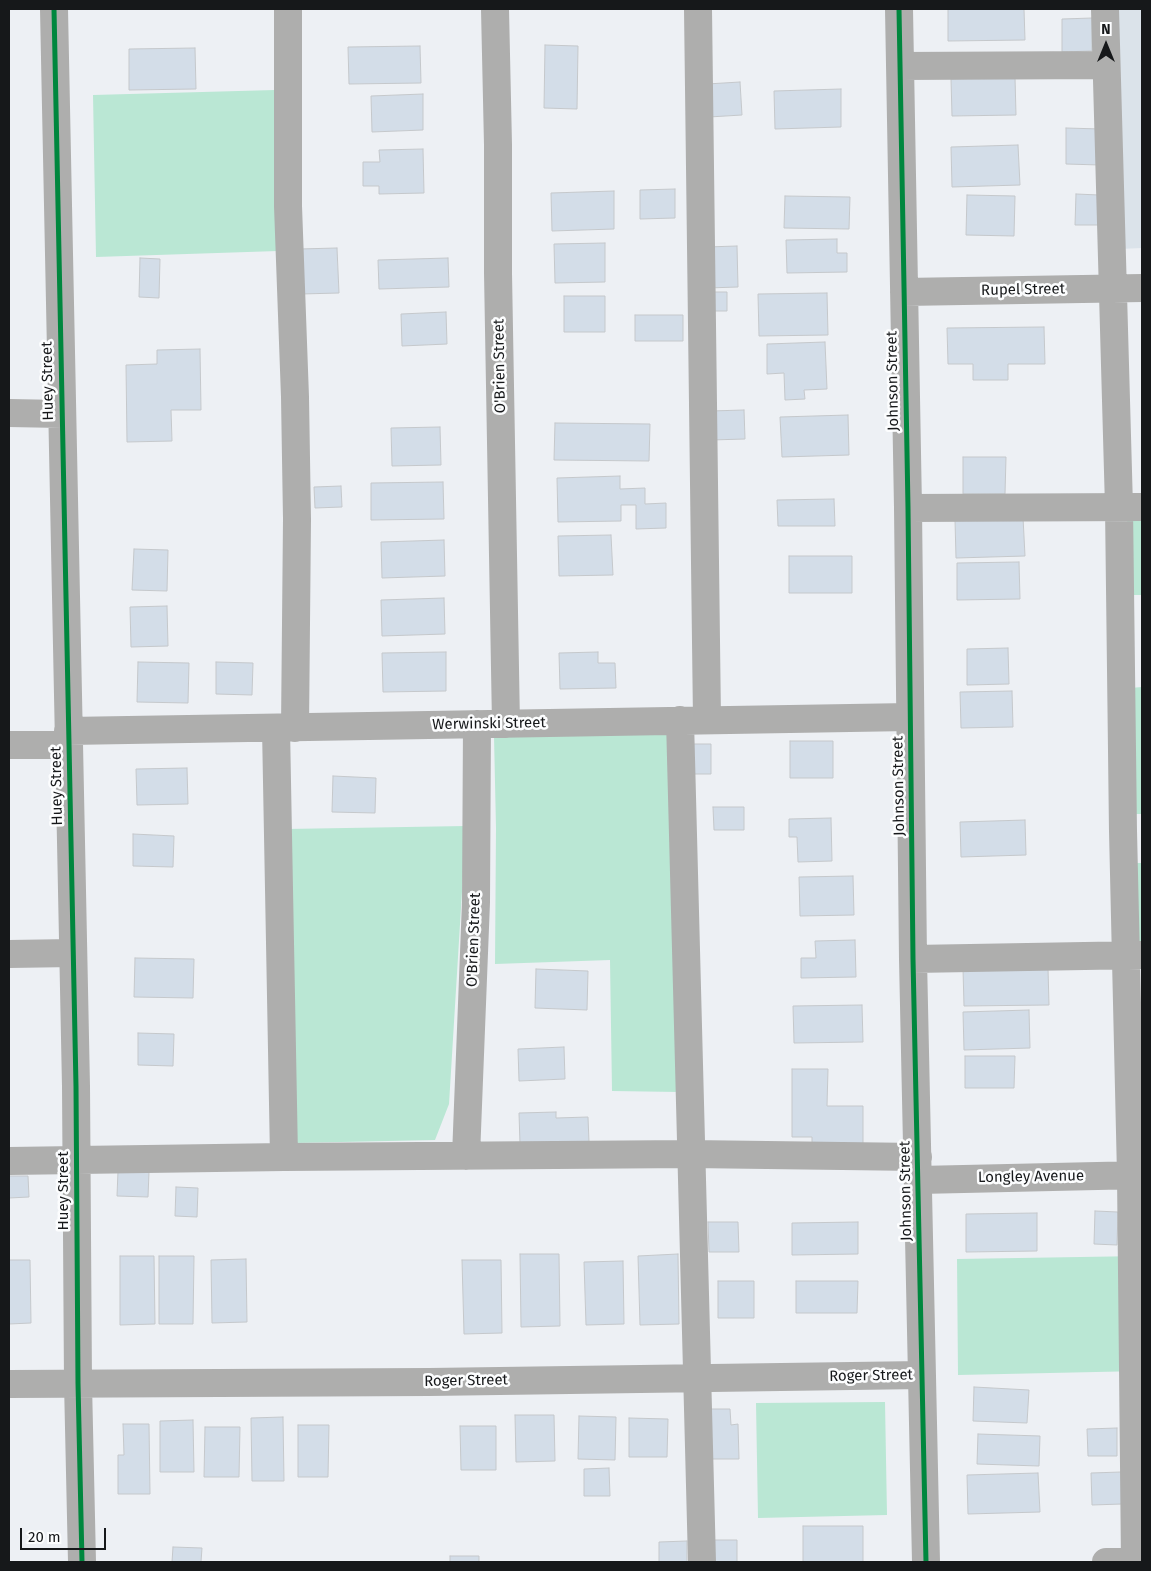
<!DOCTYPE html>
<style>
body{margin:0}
#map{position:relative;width:1151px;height:1571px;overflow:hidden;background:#edf0f4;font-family:"Fira Sans",sans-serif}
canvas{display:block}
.frame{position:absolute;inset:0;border:10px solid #16181a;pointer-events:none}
.north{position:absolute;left:1081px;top:20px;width:50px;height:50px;-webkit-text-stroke:4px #fcfdfe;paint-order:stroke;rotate:0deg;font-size:14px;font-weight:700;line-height:20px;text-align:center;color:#16181a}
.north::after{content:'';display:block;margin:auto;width:18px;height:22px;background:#16181a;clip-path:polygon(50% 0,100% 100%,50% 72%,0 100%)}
.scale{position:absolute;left:20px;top:1528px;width:86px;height:22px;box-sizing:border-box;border:2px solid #16181a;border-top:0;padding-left:6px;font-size:15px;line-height:18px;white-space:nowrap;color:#16181a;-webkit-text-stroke:4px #fcfdfe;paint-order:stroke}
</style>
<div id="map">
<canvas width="1151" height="1571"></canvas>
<div class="frame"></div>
<div class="north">N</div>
<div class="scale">20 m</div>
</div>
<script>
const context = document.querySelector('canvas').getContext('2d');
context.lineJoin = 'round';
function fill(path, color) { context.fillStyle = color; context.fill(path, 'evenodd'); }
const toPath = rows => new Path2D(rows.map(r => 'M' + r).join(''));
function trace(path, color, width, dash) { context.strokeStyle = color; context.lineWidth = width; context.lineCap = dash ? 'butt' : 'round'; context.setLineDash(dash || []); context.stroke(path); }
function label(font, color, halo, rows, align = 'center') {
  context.font = font + ' "Fira Sans",sans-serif'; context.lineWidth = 5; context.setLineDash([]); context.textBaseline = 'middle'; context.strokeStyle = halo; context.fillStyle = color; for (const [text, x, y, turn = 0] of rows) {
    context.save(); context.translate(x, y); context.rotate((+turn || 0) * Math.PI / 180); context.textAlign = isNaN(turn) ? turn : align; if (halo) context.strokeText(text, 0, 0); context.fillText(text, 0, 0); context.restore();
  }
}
fill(toPath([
 [1114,9,1142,9,1142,248,1119,249]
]), '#dbe3ea');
fill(toPath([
 [275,90,278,251,96,257,93,95],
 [1127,516,1142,516,1142,595,1129,595],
 [1142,687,1142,814,1131,814,1130,688],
 [669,734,679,1092,612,1091,610,960,495,964,496,828,494,736],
 [466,826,449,1104,435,1140,294,1143,286,829],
 [1131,863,1142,863,1142,947,1132,947],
 [1142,1256,1142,1371,958,1375,957,1259],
 [885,1402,887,1515,758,1518,756,1403]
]), '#bae7d4');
const building = toPath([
 [948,9,1024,9,1025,40,948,41,948,9],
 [1092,18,1092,51,1062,52,1062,19,1092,18],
 [545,45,578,46,577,109,544,108,545,45],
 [420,46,421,83,349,84,348,47,420,46],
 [195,48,196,89,129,90,129,49,195,48],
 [1015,77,1016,115,952,116,951,79,1015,77],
 [740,82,742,115,709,117,707,84,740,82],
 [841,89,841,127,775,129,774,91,841,89],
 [423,94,423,130,372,132,371,96,423,94],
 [1066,128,1101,129,1100,165,1066,164,1066,128],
 [1018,145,1020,185,952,187,951,147,1018,145],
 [423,149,424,193,379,194,379,186,363,186,363,162,380,162,379,150,423,149],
 [675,189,675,218,640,219,640,190,675,189],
 [614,191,614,229,552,231,551,193,614,191],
 [1076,194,1099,195,1098,225,1075,225,1076,194],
 [967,195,1015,196,1014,236,966,235,967,195],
 [785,196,850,197,849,229,784,228,785,196],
 [837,239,837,253,847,253,847,272,787,273,786,240,837,239],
 [605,243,605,282,555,283,554,244,605,243],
 [737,246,738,287,707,288,706,247,737,246],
 [337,248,339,293,301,294,299,249,337,248],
 [140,258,160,259,159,298,139,297,140,258],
 [448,258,449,287,379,289,378,260,448,258],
 [709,292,727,292,727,311,709,311,709,292],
 [827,293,828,335,759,336,758,294,827,293],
 [564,296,605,296,605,332,564,332,564,296],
 [446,312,447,344,402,346,401,314,446,312],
 [635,315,683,315,683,341,635,341,635,315],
 [1044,327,1045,364,1008,364,1008,380,973,380,973,364,948,364,947,328,1044,327],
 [825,342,827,389,804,390,805,399,785,400,784,373,767,374,767,344,825,342],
 [200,349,201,410,171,410,172,441,127,442,126,365,157,364,157,350,200,349],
 [744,410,745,439,711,440,710,411,744,410],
 [848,415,849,455,782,457,780,417,848,415],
 [555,423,650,424,649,461,554,460,555,423],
 [440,427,441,465,392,466,391,428,440,427],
 [963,457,1006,457,1005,494,963,494,963,457],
 [620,476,620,489,645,488,645,504,666,503,666,528,636,529,636,505,621,505,621,521,558,522,557,478,620,476],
 [443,482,444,519,371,520,371,483,443,482],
 [341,486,342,507,315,508,314,487,341,486],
 [834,499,835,526,778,526,777,500,834,499],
 [1023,517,1025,556,956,558,955,520,1023,517],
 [611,535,613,575,559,576,558,536,611,535],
 [444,540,445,576,382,578,381,542,444,540],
 [134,549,168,550,167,591,132,590,134,549],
 [789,556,852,556,852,593,789,593,789,556],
 [1019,562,1020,599,957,600,957,563,1019,562],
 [444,598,445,634,382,636,381,600,444,598],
 [167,606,168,646,131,647,130,607,167,606],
 [1008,648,1009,684,967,685,967,649,1008,648],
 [446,652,446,691,383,692,382,653,446,652],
 [598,652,598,663,615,663,616,688,560,689,559,653,598,652],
 [138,662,189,663,188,703,137,702,138,662],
 [216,662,253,663,252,695,216,694,216,662],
 [1012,691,1013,727,961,728,960,692,1012,691],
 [790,741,833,741,833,778,790,778,790,741],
 [689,744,711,744,711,774,690,774,689,744],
 [187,768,188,804,137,805,136,769,187,768],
 [333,776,376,778,375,813,332,812,333,776],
 [713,807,744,807,744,830,714,830,713,807],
 [831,818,832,861,798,862,797,837,789,837,789,819,831,818],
 [1025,820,1026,855,961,857,960,822,1025,820],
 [133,834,174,836,173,867,133,866,133,834],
 [853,876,854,915,800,916,799,877,853,876],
 [855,940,856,977,801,978,801,958,816,958,815,941,855,940],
 [135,958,194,959,193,998,134,997,135,958],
 [1048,968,1049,1005,964,1006,963,969,1048,968],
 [536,969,588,971,587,1010,535,1008,536,969],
 [862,1005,863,1042,794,1043,793,1006,862,1005],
 [1029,1010,1030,1048,964,1050,963,1012,1029,1010],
 [138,1033,174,1034,173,1066,138,1065,138,1033],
 [564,1047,565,1079,519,1081,518,1049,564,1047],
 [965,1056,1015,1056,1014,1088,965,1088,965,1056],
 [792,1069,828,1069,827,1106,863,1106,863,1146,812,1145,812,1137,792,1137,792,1069],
 [556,1112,556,1118,588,1117,589,1142,520,1144,519,1113,556,1112],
 [118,1171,149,1172,148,1197,117,1196,118,1171],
 [9,1176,28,1176,29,1197,9,1198,9,1176],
 [176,1187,198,1188,197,1217,175,1216,176,1187],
 [1095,1211,1118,1212,1117,1245,1094,1244,1095,1211],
 [1037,1213,1037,1251,966,1252,966,1214,1037,1213],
 [708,1222,738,1222,739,1252,709,1252,708,1222],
 [858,1222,858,1254,792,1255,792,1223,858,1222],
 [520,1254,559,1254,560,1326,521,1327,520,1254],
 [678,1254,679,1324,640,1325,638,1256,678,1254],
 [120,1256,154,1256,155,1324,120,1325,120,1256],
 [159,1256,194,1256,193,1324,159,1324,159,1256],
 [246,1259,247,1322,212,1323,211,1260,246,1259],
 [9,1260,30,1260,31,1323,9,1324,9,1260],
 [462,1260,501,1260,502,1333,464,1334,462,1260],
 [623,1261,624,1324,586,1325,584,1262,623,1261],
 [718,1281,754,1281,754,1318,718,1318,718,1281],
 [796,1281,858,1281,857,1313,796,1313,796,1281],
 [974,1387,1029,1390,1027,1423,973,1421,974,1387],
 [704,1409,730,1409,731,1425,738,1424,739,1459,705,1459,704,1409],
 [515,1415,554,1415,555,1461,516,1462,515,1415],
 [579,1416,616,1417,615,1460,578,1459,579,1416],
 [283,1417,284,1481,252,1481,251,1418,283,1417],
 [629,1418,668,1419,667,1457,629,1457,629,1418],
 [193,1420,194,1472,160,1472,160,1421,193,1420],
 [123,1424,149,1424,150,1494,118,1494,118,1455,124,1455,123,1424],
 [298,1425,329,1425,328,1477,298,1477,298,1425],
 [460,1426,496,1426,496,1470,461,1470,460,1426],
 [205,1427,240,1427,239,1477,204,1477,205,1427],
 [1117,1428,1117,1456,1088,1456,1087,1429,1117,1428],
 [978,1434,1040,1436,1039,1466,977,1464,978,1434],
 [609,1468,610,1496,584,1496,584,1469,609,1468],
 [1121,1472,1122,1504,1092,1505,1091,1473,1121,1472],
 [1038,1473,1040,1512,968,1514,967,1475,1038,1473],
 [803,1526,863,1526,863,1562,803,1562,803,1526],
 [708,1540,737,1540,737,1562,708,1562,708,1540],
 [687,1541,687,1562,659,1562,659,1542,687,1541],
 [173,1547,202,1548,201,1562,172,1562,173,1547],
 [450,1556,479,1556,479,1562,450,1562,450,1556]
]);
fill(building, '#d3dde8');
trace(building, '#c5c8cb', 1);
trace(toPath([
 [54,9,76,1086,78,1383,82,1562],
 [288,9,288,206,295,397,297,519,295,728],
 [495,9,498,145,498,273,506,724],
 [698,9,707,720],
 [899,9,908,508,913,959,926,1562],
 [1105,9,1119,507,1123,831,1131,1175,1135,1562],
 [900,66,1106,65],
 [904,292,1142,288],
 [9,413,62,414],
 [908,508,1142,507],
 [680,720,702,1562],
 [276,728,284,1157],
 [68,731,910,717],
 [9,745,69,745],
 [9,954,73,953],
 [913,959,1142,955],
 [466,1156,476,902,477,724],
 [9,1161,284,1157,691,1154,918,1157],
 [919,1180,1142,1175],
 [9,1384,429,1382,922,1375],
 [1106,1562,1142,1562]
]), '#aeaead', 28);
trace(toPath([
 [54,9,76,1086,78,1383,82,1562],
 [899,9,908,508,913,959,926,1562]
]), '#00873e', 5);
label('15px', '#16181a', '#fcfdfe', [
 ["Rupel Street",1023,290,-1],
 ["O'Brien Street",500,366,-91],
 ["Huey Street",48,381,-91],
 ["Johnson Street",893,381,-91],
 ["Werwinski Street",489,724,-1],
 ["Huey Street",57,786,-91],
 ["Johnson Street",899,786,-91],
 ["O'Brien Street",474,940,-88],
 ["Longley Avenue",1031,1177,-1],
 ["Huey Street",64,1191,-90],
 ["Johnson Street",906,1191,-91],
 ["Roger Street",871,1376,-1],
 ["Roger Street",466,1381,-1]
]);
</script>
